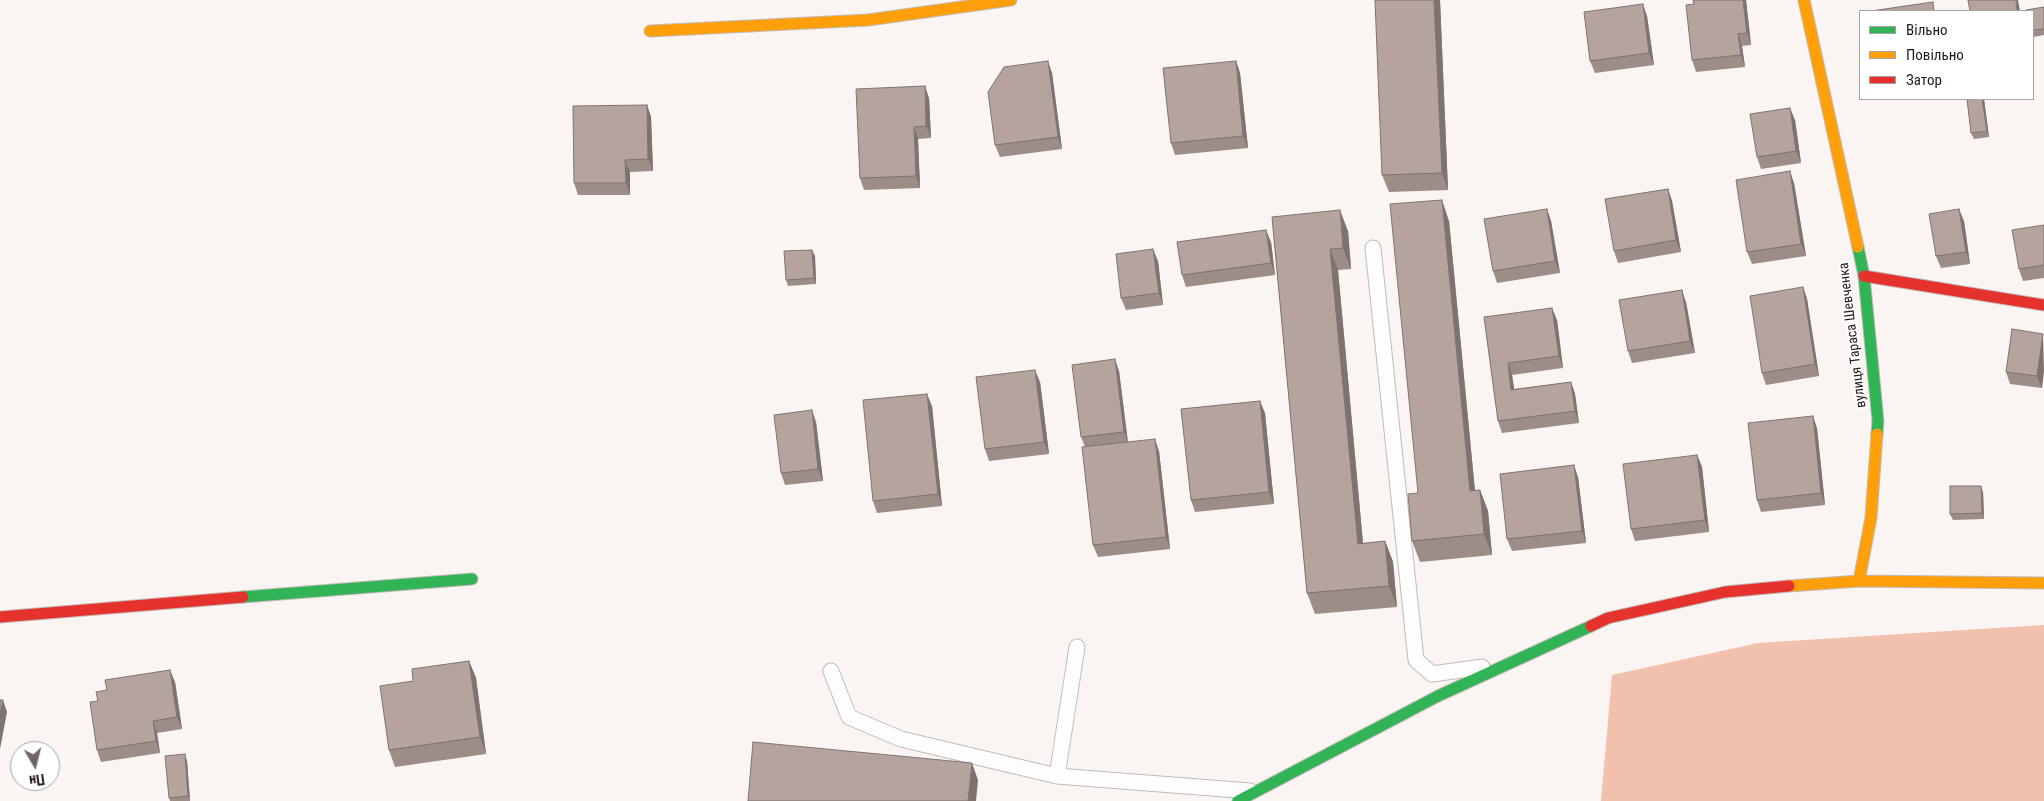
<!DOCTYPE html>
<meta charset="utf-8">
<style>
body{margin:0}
#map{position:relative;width:2044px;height:801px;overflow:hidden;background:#faf4f2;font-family:"Roboto Condensed",sans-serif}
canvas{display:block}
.legend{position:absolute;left:1859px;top:10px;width:175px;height:90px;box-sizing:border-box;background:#fff;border:1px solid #a7a3a2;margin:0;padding:6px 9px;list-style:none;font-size:15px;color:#241a16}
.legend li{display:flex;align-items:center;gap:10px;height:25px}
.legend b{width:25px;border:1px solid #a7a3a2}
.north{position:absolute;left:10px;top:741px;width:50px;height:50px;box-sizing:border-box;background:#fff;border:1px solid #a7a3a2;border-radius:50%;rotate:172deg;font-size:14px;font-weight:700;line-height:20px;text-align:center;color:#241a16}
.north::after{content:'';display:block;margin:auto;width:18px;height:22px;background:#6f6663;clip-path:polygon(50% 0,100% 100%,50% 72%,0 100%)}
</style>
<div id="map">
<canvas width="2044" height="801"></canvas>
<ul class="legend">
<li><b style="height:6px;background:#30b455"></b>Вільно</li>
<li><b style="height:6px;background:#ff9f0a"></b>Повільно</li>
<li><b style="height:6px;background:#e5322d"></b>Затор</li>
</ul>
<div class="north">Пн</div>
</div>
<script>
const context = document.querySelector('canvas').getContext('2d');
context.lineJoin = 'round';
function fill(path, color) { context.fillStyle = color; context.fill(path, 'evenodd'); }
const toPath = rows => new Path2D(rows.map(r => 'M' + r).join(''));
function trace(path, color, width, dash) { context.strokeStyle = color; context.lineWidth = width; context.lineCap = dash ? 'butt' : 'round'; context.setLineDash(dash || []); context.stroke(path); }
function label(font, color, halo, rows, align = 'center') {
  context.font = font + ' "Roboto Condensed",sans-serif'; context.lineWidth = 4; context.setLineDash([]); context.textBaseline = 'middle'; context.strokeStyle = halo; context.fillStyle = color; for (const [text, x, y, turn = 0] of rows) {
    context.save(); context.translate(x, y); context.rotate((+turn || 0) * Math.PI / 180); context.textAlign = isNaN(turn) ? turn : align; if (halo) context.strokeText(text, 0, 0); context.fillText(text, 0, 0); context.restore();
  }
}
fill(toPath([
 [2044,625,2044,801,1601,801,1612,675,1758,643]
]), '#f1c1ad');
const lane = toPath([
 [1373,248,1416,660,1432,674,1482,667],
 [831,671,849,717,901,739,1057,776,1250,791],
 [1057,776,1077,647]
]);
const fast = toPath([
 [1858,247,1864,276,1878,421,1877,434],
 [243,597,472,579],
 [1238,801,1438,696,1591,626]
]);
const slow = toPath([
 [1804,0,1858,247],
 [650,31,868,20,1011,0],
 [1859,581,1871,518,1877,434],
 [1789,586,1859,581,2044,583]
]);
const jam = toPath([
 [1864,276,2044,305],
 [0,617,243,597],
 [1591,626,1608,618,1725,592,1789,586]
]);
trace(lane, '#c3bbb8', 17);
trace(fast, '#c3bbb8', 13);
trace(slow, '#c3bbb8', 13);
trace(jam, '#c3bbb8', 13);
trace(lane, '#fefdfd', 15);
trace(fast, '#30b455', 11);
trace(slow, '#ff9f0a', 11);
trace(jam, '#e5322d', 11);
fill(toPath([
 [1440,0,1448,190,1389,192,1382,175],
 [1746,0,1751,45,1742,46,1745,67,1696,72,1692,60],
 [2044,7,2044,35,2033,37,2033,11],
 [1647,16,1654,65,1595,73,1590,61],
 [1236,61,1240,73,1248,148,1175,155,1171,143],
 [1052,73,1062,149,1000,157,995,145],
 [929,98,931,138,918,139,920,188,864,190,860,178],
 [1967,99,1984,99,1989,137,1974,139,1971,133],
 [647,105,651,117,653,171,630,172,630,195,578,195,574,183],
 [1795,120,1801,163,1761,169,1757,157],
 [1794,183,1806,256,1752,264,1747,252],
 [1668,189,1672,201,1681,252,1618,263,1614,251],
 [1547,209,1551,221,1560,273,1497,283,1493,271],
 [1272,217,1348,231,1351,269,1338,270,1363,543,1385,541,1393,562,1397,607,1315,614,1307,593],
 [1449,221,1475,491,1480,490,1488,511,1492,555,1420,562,1412,541],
 [1964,221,1970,264,1941,268,1936,256],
 [2044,225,2044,278,2023,281,2019,269],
 [1271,242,1275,275,1186,287,1182,275],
 [815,256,816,284,788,286,786,280],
 [1158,261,1163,305,1126,310,1121,298],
 [1803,287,1807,299,1819,376,1766,385,1762,373],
 [1686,302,1695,353,1632,363,1628,351],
 [1484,317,1557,320,1563,368,1512,375,1514,389,1571,382,1575,394,1579,423,1502,433,1498,421],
 [2043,334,2042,388,2010,384,2006,372],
 [1119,371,1128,442,1159,451,1170,549,1098,557,1093,545,1085,447,1081,437],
 [1040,382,1049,454,989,461,985,449],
 [932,406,942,506,877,513,873,501],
 [1265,413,1274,504,1195,512,1191,500],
 [816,422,823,481,785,485,781,473],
 [1817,428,1825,505,1761,512,1757,500],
 [1697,455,1702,467,1709,532,1635,541,1631,529],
 [1578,477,1586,543,1512,551,1507,539],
 [1983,492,1984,519,1953,520,1950,514],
 [469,661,476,678,486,754,395,767,389,750,413,681],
 [175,682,182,729,157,733,160,753,101,762,97,750],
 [187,761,190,801,170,801,169,798]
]), '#9c8d87');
fill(toPath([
 [1434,0,1440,0,1448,190,1442,173],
 [1743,0,1746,0,1751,45,1747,33],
 [2016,0,2018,0,2020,11,2017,11],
 [1643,4,1647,16,1654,65,1649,53],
 [1738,34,1742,46,1745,67,1741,55],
 [1048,61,1052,73,1062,149,1058,137],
 [1236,61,1240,73,1248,148,1243,136],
 [925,86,929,98,931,138,926,126],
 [1982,99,1984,99,1989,137,1987,131],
 [647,105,651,117,653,171,648,159],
 [1790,108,1795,120,1801,163,1796,151],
 [914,127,918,139,920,188,916,176],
 [625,160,630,172,630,195,626,183],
 [1790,171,1794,183,1806,256,1801,244],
 [1668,189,1672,201,1681,252,1676,240],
 [1442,200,1449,221,1477,512,1470,491],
 [1547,209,1551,221,1560,273,1555,261],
 [1959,209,1964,221,1970,264,1966,252],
 [1340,210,1348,231,1351,269,1343,248],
 [1266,230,1271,242,1275,275,1271,263],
 [1153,249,1158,261,1163,305,1159,293],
 [1330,249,1338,270,1365,565,1358,544],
 [812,250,815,256,816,284,814,278],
 [1803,287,1807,299,1819,376,1815,364],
 [1682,290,1686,302,1695,353,1690,341],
 [1552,308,1557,320,1563,368,1559,356],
 [2043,334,2044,371,2042,388,2037,376],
 [1115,359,1119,371,1128,444,1124,432],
 [1508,363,1512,375,1516,402,1511,390],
 [1035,370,1040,382,1049,454,1044,442],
 [1571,382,1575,394,1579,423,1575,411],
 [927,394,932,406,942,506,938,494],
 [1260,401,1265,413,1274,504,1269,492],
 [812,410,816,422,823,481,818,469],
 [1813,416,1817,428,1825,505,1821,493],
 [1155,439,1159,451,1170,549,1166,537],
 [1697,455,1702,467,1709,532,1705,520],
 [1574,465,1578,477,1586,543,1582,531],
 [1981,486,1983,492,1984,519,1982,513],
 [1480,490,1488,511,1492,555,1484,534],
 [1385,541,1393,562,1397,607,1389,586],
 [469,661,476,678,486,754,480,737],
 [170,670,175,682,182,729,177,717],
 [3,700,7,712,0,749,0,716],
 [153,721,157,733,160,753,156,741],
 [185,754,187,761,190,801,188,796],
 [972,763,978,780,976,801,968,801]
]), '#7f736e');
const building = toPath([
 [1375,0,1434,0,1442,173,1382,175,1375,0],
 [1693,0,1743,0,1747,33,1738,34,1741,55,1692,60,1686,5,1694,4,1693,0],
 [1968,0,2016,0,2017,11,1970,11,1968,0],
 [1933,2,1934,11,1871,11,1933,2],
 [1643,4,1649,53,1590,61,1584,12,1643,4],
 [2044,7,2044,29,2033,30,2033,11,2026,11,2026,10,2044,7],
 [1048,61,1058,137,995,145,988,92,1004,67,1048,61],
 [1236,61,1243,136,1171,143,1163,68,1236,61],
 [925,86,926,126,914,127,916,176,860,178,856,89,925,86],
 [1967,99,1982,99,1987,131,1971,133,1967,99],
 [647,105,648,159,625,160,626,183,574,183,573,106,647,105],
 [1790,108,1796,151,1757,157,1750,114,1790,108],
 [1790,171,1801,244,1747,252,1736,180,1790,171],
 [1668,189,1676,240,1614,251,1605,199,1668,189],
 [1442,200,1470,491,1480,490,1484,534,1412,541,1408,494,1418,493,1390,204,1442,200],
 [1547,209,1555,261,1493,271,1484,219,1547,209],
 [1959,209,1966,252,1936,256,1929,214,1959,209],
 [1340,210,1343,248,1330,249,1358,544,1385,541,1389,586,1307,593,1272,217,1340,210],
 [2044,225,2044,265,2019,269,2012,230,2044,225],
 [1266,230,1271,263,1182,275,1177,242,1266,230],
 [1153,249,1159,293,1121,298,1116,254,1153,249],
 [812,250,814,278,786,280,784,251,812,250],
 [1803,287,1815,364,1762,373,1750,296,1803,287],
 [1682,290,1690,341,1628,351,1619,300,1682,290],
 [1552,308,1559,356,1508,363,1511,390,1571,382,1575,411,1498,421,1484,317,1552,308],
 [2012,329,2043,334,2037,376,2006,372,2012,329],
 [1115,359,1124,432,1081,437,1072,365,1115,359],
 [1035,370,1044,442,985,449,976,377,1035,370],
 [927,394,938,494,873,501,863,400,927,394],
 [1260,401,1269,492,1191,500,1181,409,1260,401],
 [812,410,818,469,781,473,774,415,812,410],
 [1813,416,1821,493,1757,500,1748,423,1813,416],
 [1155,439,1166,537,1093,545,1082,447,1155,439],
 [1697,455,1705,520,1631,529,1623,464,1697,455],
 [1574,465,1582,531,1507,539,1500,474,1574,465],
 [1950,486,1981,486,1982,513,1950,514,1950,486],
 [469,661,480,737,389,750,380,686,413,681,412,669,469,661],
 [170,670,177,717,153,721,156,741,97,750,90,702,98,701,96,692,107,690,105,680,170,670],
 [0,700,3,700,0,716,0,700],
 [753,742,972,763,968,801,748,801,753,742],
 [185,754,188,796,169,798,165,756,185,754]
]);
fill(building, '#b5a49d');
trace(building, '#7f736e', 1);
label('14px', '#241a16', '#fff', [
 ["вулиця Тараса Шевченка",1853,335,-97]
]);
</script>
